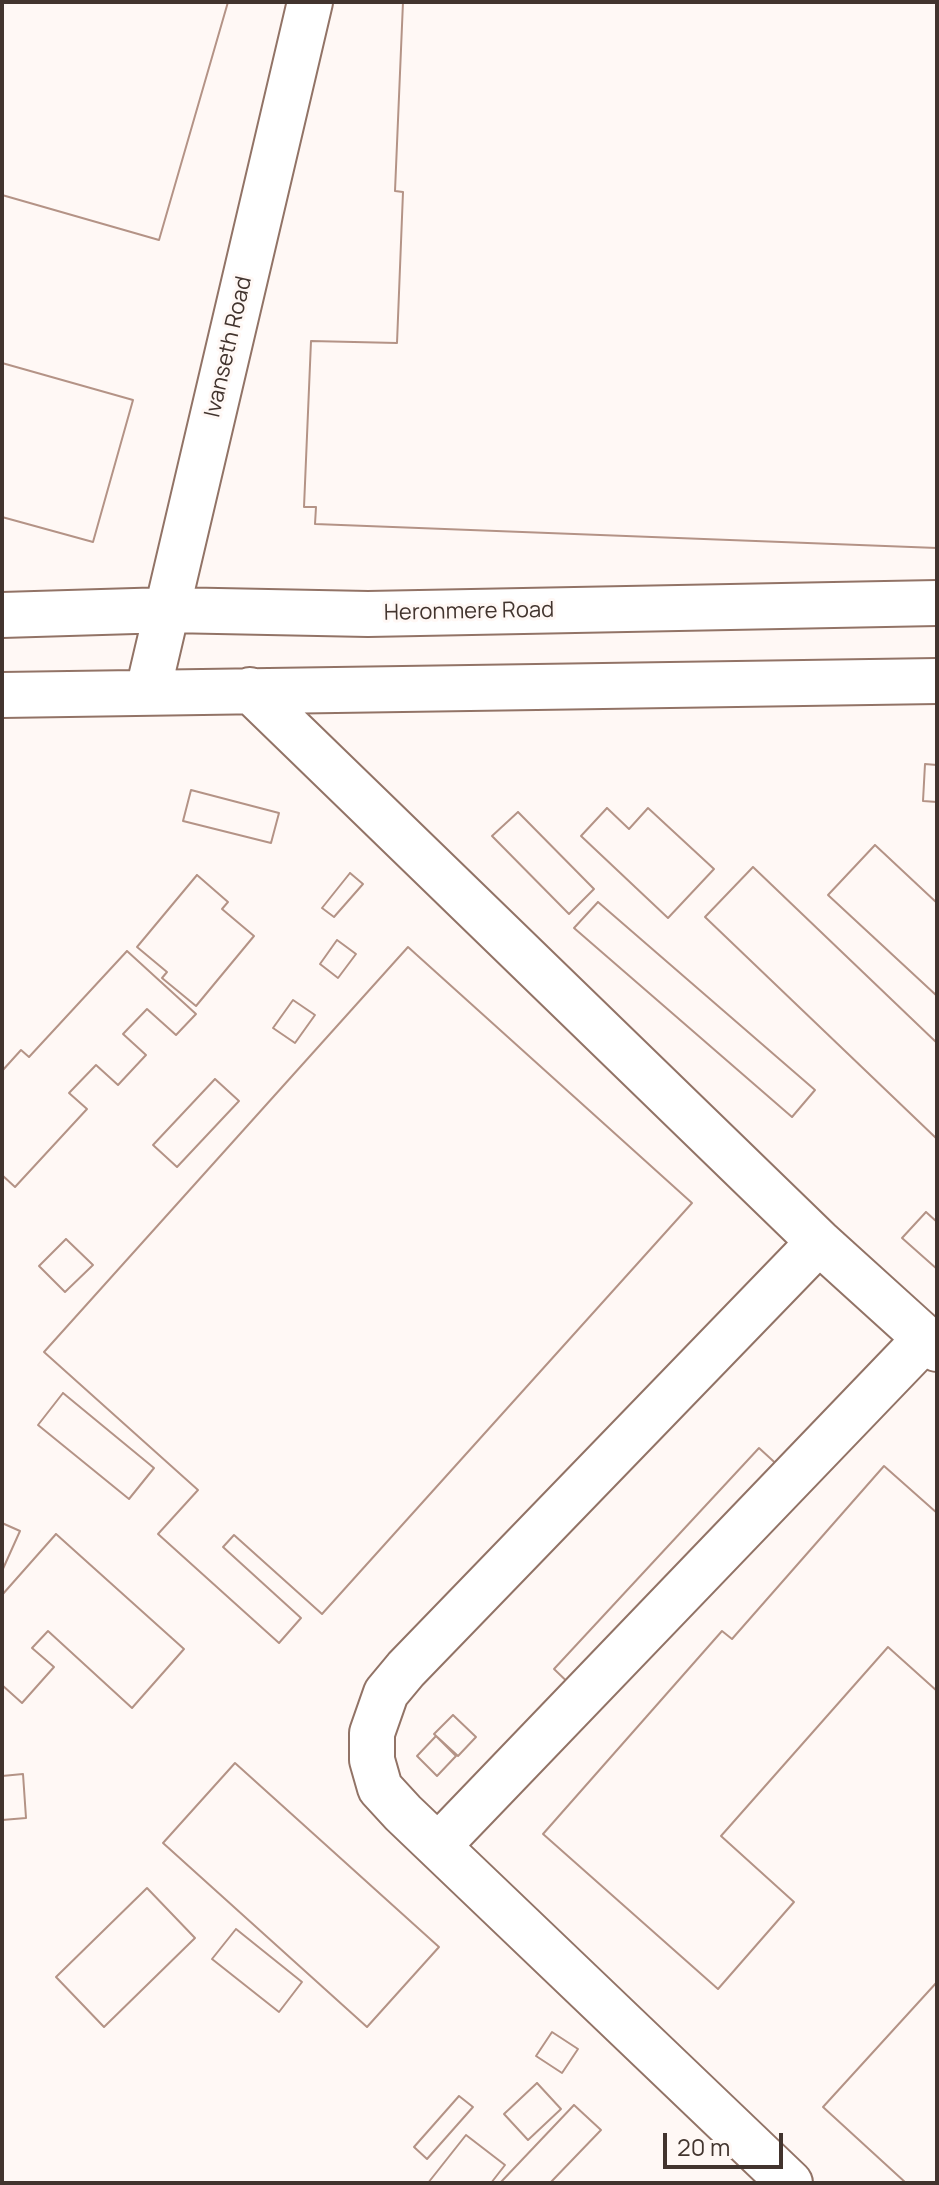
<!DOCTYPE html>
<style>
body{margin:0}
#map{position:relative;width:939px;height:2185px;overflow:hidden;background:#fff8f5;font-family:Manrope,sans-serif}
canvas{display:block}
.frame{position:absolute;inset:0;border:4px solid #42342e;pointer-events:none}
.scale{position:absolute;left:663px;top:2133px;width:120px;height:36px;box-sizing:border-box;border:4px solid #42342e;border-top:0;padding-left:10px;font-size:24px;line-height:28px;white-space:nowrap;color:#42342e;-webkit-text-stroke:6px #fff8f5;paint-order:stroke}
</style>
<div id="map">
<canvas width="939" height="2185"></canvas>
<div class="frame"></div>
<div class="scale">20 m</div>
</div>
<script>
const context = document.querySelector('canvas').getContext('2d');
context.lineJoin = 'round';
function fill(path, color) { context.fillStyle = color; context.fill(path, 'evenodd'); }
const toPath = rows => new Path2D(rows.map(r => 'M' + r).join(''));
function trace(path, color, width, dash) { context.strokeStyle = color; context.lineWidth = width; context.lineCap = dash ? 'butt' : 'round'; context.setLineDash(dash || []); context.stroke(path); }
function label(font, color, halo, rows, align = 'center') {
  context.font = font + ' Manrope,sans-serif'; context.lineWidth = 6; context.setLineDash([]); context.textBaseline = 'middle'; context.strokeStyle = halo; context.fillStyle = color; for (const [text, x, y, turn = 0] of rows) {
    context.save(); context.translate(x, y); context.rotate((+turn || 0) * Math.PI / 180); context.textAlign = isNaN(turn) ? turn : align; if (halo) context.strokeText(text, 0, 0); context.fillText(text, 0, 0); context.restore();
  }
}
const building = toPath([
 [2,2,228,2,159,240,2,195,2,2],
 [2,2,228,2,159,240,2,195,2,2],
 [2,2,228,2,159,240,2,195,2,2],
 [2,2,228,2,159,240,2,195,2,2],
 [403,2,937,2,937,548,315,524,316,507,304,507,311,341,397,343,403,192,395,191,403,2],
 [403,2,937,2,937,548,315,524,316,507,304,507,311,341,397,343,403,192,395,191,403,2],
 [403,2,937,2,937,548,315,524,316,507,304,507,311,341,397,343,403,192,395,191,403,2],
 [403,2,937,2,937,548,315,524,316,507,304,507,311,341,397,343,403,192,395,191,403,2],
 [2,363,133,400,93,542,2,517,2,363],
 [2,363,133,400,93,542,2,517,2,363],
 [925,764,937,765,937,802,923,801,925,764],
 [925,764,937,765,937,802,923,801,925,764],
 [925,764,937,765,937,802,923,801,925,764],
 [925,764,937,765,937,802,923,801,925,764],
 [191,790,279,813,271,843,183,821,191,790],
 [191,790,279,813,271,843,183,821,191,790],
 [607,808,629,829,648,808,714,869,668,918,581,836,607,808],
 [607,808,629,829,648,808,714,869,668,918,581,836,607,808],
 [518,812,594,889,569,914,492,836,518,812],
 [518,812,594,889,569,914,492,836,518,812],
 [875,845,937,903,937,996,828,895,875,845],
 [875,845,937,903,937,996,828,895,875,845],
 [753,867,937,1043,937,1139,705,917,753,867],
 [753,867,937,1043,937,1139,705,917,753,867],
 [350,873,363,884,334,917,322,908,350,873],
 [350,873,363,884,334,917,322,908,350,873],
 [197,875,228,902,222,909,254,936,196,1006,162,978,167,972,137,947,197,875],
 [197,875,228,902,222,909,254,936,196,1006,162,978,167,972,137,947,197,875],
 [598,902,815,1090,792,1117,574,928,598,902],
 [598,902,815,1090,792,1117,574,928,598,902],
 [337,940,356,954,338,978,320,964,337,940],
 [337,940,356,954,338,978,320,964,337,940],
 [408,947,692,1203,322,1614,234,1535,223,1547,301,1618,279,1643,158,1534,198,1490,44,1352,408,947],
 [408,947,692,1203,322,1614,234,1535,223,1547,301,1618,279,1643,158,1534,198,1490,44,1352,408,947],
 [127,951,196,1014,176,1035,147,1009,123,1034,146,1055,118,1085,96,1065,69,1093,87,1109,15,1187,2,1175,2,1071,21,1050,29,1057,127,951],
 [127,951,196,1014,176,1035,147,1009,123,1034,146,1055,118,1085,96,1065,69,1093,87,1109,15,1187,2,1175,2,1071,21,1050,29,1057,127,951],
 [293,1000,315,1015,295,1043,273,1028,293,1000],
 [293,1000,315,1015,295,1043,273,1028,293,1000],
 [215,1079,239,1101,177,1167,153,1145,215,1079],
 [215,1079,239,1101,177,1167,153,1145,215,1079],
 [926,1212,937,1222,937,1269,902,1238,926,1212],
 [926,1212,937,1222,937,1269,902,1238,926,1212],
 [66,1239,93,1265,65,1292,39,1266,66,1239],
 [66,1239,93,1265,65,1292,39,1266,66,1239],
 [63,1393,154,1468,129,1499,38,1425,63,1393],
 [63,1393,154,1468,129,1499,38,1425,63,1393],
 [759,1448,783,1470,577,1691,554,1669,759,1448],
 [759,1448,783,1470,577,1691,554,1669,759,1448],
 [884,1466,937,1513,937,1691,888,1647,721,1836,794,1902,718,1989,543,1834,722,1631,732,1639,884,1466],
 [884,1466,937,1513,937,1691,888,1647,721,1836,794,1902,718,1989,543,1834,722,1631,732,1639,884,1466],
 [2,1523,20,1531,2,1571,2,1523],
 [2,1523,20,1531,2,1571,2,1523],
 [56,1534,184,1649,132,1708,48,1631,32,1648,54,1667,22,1703,2,1685,2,1595,56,1534],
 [56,1534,184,1649,132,1708,48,1631,32,1648,54,1667,22,1703,2,1685,2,1595,56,1534],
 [453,1715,476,1737,458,1756,434,1734,453,1715],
 [453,1715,476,1737,458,1756,434,1734,453,1715],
 [436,1736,456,1756,437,1776,417,1756,436,1736],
 [436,1736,456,1756,437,1776,417,1756,436,1736],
 [235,1763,439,1947,367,2027,163,1843,235,1763],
 [235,1763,439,1947,367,2027,163,1843,235,1763],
 [23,1774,26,1818,2,1820,2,1776,23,1774],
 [23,1774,26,1818,2,1820,2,1776,23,1774],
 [147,1888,195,1938,104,2027,56,1977,147,1888],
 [147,1888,195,1938,104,2027,56,1977,147,1888],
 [236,1929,302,1982,279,2012,212,1959,236,1929],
 [236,1929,302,1982,279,2012,212,1959,236,1929],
 [937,1982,937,2183,906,2183,823,2107,937,1982],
 [937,1982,937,2183,906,2183,823,2107,937,1982],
 [552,2032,578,2049,562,2073,536,2056,552,2032],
 [552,2032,578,2049,562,2073,536,2056,552,2032],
 [537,2083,561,2109,528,2140,504,2114,537,2083],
 [537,2083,561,2109,528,2140,504,2114,537,2083],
 [459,2096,473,2107,427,2159,414,2147,459,2096],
 [459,2096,473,2107,427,2159,414,2147,459,2096],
 [574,2105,601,2130,550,2183,500,2183,574,2105],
 [574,2105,601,2130,550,2183,500,2183,574,2105],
 [466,2135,505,2165,491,2183,428,2183,466,2135],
 [466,2135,505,2165,491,2183,428,2183,466,2135]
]);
fill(building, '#edccbe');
trace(building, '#b49386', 2);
const minor = toPath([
 [2,615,168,610,368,614,937,603],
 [250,690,819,1242,937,1349],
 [148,691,310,2],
 [2,695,937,681],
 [438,1846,926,1338],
 [790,2183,403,1813,380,1788,372,1760,372,1733,386,1693,406,1669,819,1242]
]);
trace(minor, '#927366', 48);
trace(minor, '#fff', 44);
label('22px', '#42342e', '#fff8f5', [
 ["Ivanseth Road",229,347,-77],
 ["Heronmere Road",469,612,-1]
]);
</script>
